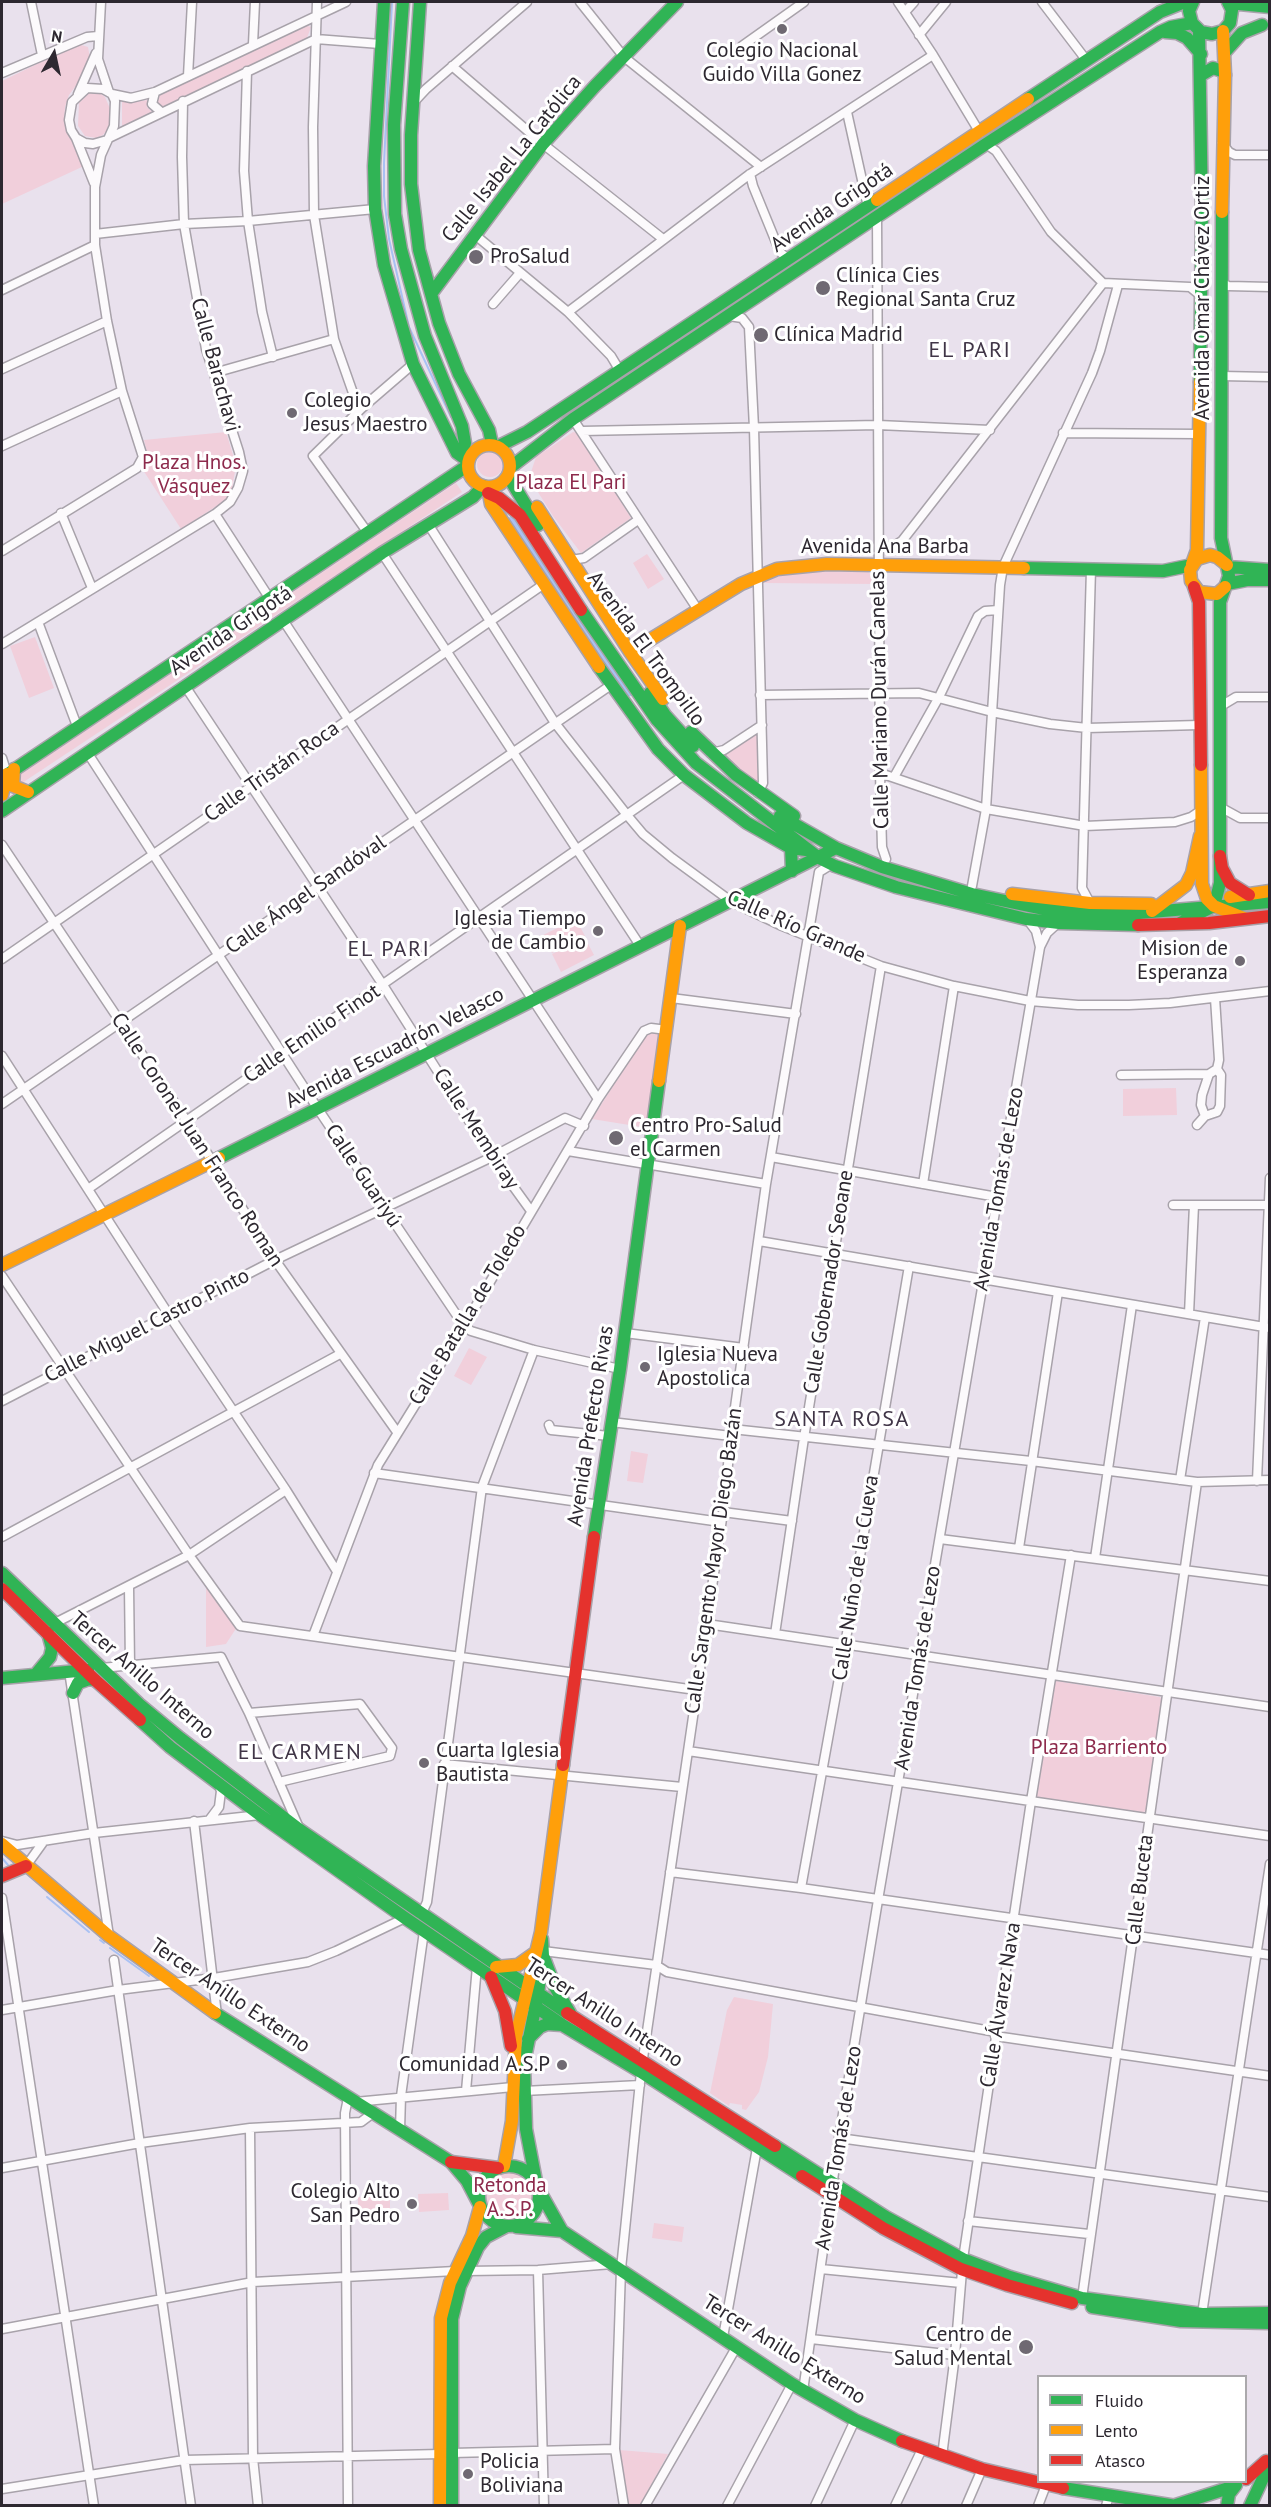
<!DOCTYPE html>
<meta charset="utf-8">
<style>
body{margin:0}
#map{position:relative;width:1271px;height:2507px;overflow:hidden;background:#e9e1ed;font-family:"PT Sans",sans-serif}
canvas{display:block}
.frame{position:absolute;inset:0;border:3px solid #2d2830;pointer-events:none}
.legend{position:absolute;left:1037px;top:2375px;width:210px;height:108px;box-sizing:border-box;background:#fff;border:2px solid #aba9ac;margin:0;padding:8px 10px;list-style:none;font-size:18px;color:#2d2830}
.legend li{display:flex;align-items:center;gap:12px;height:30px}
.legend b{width:30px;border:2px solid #aba9ac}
.north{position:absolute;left:24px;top:24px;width:60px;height:60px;-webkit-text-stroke:4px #fff;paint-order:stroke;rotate:9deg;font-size:16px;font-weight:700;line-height:24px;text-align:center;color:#2d2830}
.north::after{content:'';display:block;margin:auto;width:21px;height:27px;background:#2d2830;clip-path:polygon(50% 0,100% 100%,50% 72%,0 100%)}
</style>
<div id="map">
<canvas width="1271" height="2507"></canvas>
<div class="frame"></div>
<ul class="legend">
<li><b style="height:8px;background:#30b455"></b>Fluido</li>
<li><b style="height:8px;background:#ff9f0a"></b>Lento</li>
<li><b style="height:8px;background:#e5322d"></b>Atasco</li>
</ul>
<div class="north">N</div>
</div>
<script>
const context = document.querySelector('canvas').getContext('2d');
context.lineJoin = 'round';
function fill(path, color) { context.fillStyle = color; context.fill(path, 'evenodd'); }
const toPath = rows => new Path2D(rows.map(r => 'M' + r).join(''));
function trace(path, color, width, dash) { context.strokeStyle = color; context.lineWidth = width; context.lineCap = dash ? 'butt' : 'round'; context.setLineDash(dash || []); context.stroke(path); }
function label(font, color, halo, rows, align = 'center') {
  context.font = font + ' "PT Sans",sans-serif'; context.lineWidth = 6; context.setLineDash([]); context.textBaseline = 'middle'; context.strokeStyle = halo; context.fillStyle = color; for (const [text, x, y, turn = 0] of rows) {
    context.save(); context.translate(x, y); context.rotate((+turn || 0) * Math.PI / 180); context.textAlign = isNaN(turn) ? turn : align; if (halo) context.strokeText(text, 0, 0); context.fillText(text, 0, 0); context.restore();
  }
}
fill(toPath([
 [305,25,311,27,307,38,162,107,156,103,158,96],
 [78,44,88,47,90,58,83,76,69,95,65,107,64,122,84,166,2,204,2,81],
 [89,93,101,94,105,97,111,111,109,128,103,135,96,138,85,136,78,126,79,103],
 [122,100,135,102,147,100,147,107,152,112,122,126],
 [226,432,236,465,232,489,226,500,181,529,143,470,148,456,144,440],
 [573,432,578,433,631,518,581,553,553,516,531,481,530,475,536,457],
 '477 464a13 13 0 1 1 26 0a13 13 0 1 1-26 0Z',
 [456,483,462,492,19,785,17,777],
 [647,554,664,579,648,589,633,563],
 [800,570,867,571,874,577,875,584,765,583,766,577],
 [35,637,54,688,29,698,10,646],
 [756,733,759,734,760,784,720,754],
 [576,919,585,936,552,953,543,935],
 [585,938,594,955,561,972,552,954],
 [652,1031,660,1033,648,1128,592,1119,647,1033],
 [1176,1088,1177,1115,1123,1116,1123,1089],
 [469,1348,487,1357,471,1385,454,1376],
 [631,1451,648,1454,643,1483,627,1481],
 [206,1586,237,1627,226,1644,206,1647],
 [1056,1681,1160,1697,1163,1702,1147,1810,1142,1813,1039,1798,1036,1795,1051,1685],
 [734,1997,773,2004,768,2057,759,2092,746,2110,742,2109,742,2105,730,2103,729,2106,710,2093,727,2010],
 '484 2197a25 25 0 1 1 50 0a25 25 0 1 1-50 0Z',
 [448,2193,449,2210,419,2212,418,2194],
 [358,2197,390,2197,390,2215,358,2215],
 [654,2223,684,2227,682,2242,652,2238],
 [619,2450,668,2454,640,2505,628,2504]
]), '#f1cfdb');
trace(toPath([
 [392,2,384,163,384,196,389,239,409,327,451,417],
 [2,1858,8,1865],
 [47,1897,89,1932],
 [100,1940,104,1943],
 [110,1948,149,1976]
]), '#a9c1f3', 2);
trace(toPath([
 [513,519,586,632,630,692]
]), '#a9c1f3', 8);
const street = toPath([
 [31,2,42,55],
 [101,2,98,59,109,92],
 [317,2,313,127,314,215,334,339,353,393,362,408],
 [580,2,624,57,761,167],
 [898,2,933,55,980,133],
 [1042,2,1087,61],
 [905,12,914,2],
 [919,35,946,2],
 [253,44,255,2],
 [742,46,804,2],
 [452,66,543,144,663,239],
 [247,71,244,171,248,221,262,312,273,357],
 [2,73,87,37,98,36],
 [188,76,192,2],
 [155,92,152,104,160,111],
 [78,94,96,53],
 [112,94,131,98,155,92,346,2],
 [413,103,426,89,527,2],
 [847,112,868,207],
 [76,138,94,183],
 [109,138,316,39,380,44],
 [1222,143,1229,152,1235,155,1270,155],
 [986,144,996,151,1051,232,1103,283,1190,287,1201,296],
 [750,174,753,186,780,252,789,260],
 [877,217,880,773,882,847,886,859],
 [95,234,184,224,248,221,375,209],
 [474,234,568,312,611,356,620,371],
 [1223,283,1228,286,1270,287],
 [2,290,95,245],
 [493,304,520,273],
 [568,312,750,174,933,55],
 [729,316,742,318,749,327,754,428,763,783,758,793],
 [2,369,107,321],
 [214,373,334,339],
 [1222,376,1270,377],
 [573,419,698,610],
 [582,431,878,425,990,430],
 [1063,433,1198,434],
 [2,446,122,391],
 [61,513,92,588],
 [215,514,270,599],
 [428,524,555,723,627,815,643,834,672,858,732,902,782,926,881,966,954,986,1030,1001,1078,1005,1129,1005,1170,1003,1270,991],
 [368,533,313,456,362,408,413,364],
 [879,547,894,546,902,541,1103,283],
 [2,551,137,468,143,457,122,391,107,321,95,245,95,187,101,155,114,126,115,101,112,94,103,89,87,88,72,102,69,120,71,130,76,138,85,143,93,144,107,140],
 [382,553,641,947],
 [571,560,584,558,638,520],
 [283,620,598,1099],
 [38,622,77,726],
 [2,644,215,514,230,502,238,488,243,471,239,452,206,349,184,224,182,157,183,101],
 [185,686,383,985,492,1157,531,1211],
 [760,695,919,693,992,712,1050,724,1087,728,1199,725],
 [1221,706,1236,697,1270,697],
 [87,752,318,1109,464,1326,471,1331,534,1350,620,1369],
 [711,753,724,750,762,725],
 [2,758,7,774],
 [880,773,986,809,1085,826,1175,822,1191,817,1200,811],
 [894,777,939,697,978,616,985,611,998,610],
 [1220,807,1240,818,1270,818],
 [2,845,186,1120,275,1260,397,1432],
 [972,886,986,809,1000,585,1003,567,1092,373,1100,351,1118,285],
 [1090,903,1082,888,1091,569],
 [1027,919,1036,931,1040,947],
 [2,959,544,584],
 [671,998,796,1014],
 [2,1056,169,1315,286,1490,336,1570],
 [1121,1075,1209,1074,1217,1069,1219,1060,1215,998],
 [2,1104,611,685],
 [1205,1116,1217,1112,1220,1106,1221,1075,1217,1069],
 [1197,1125,1205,1116,1201,1105,1202,1095,1209,1074],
 [568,1151,766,1184],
 [771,1157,997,1197],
 [923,1184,954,986],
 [88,1189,684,775],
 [1173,1205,1270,1205],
 [759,1241,1270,1328],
 [2,1276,189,1555,240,1626,696,1690],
 [1189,1314,1194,1205],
 [625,1333,744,1348],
 [2,1401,275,1260,492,1157,565,1118,584,1126],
 [611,1422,731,1436],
 [549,1425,551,1430,609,1436],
 [732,1429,1031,1461,1197,1482,1270,1480],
 [374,1473,721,1522],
 [1180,1480,1205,1317],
 [1257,1481,1270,1178],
 [723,1512,792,1521],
 [2,1537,340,1354],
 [940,1539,1270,1581],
 [1019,1548,1058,1292],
 [1095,1558,1132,1305],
 [129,1587,130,1665],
 [53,1624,189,1555,286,1490],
 [707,1624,1270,1707],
 [775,1634,804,1438,881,966],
 [313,1636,378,1465,464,1326,598,1099,644,1031,651,1028,667,1030],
 [101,1668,221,1657,249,1713,300,1830],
 [69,1671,109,1936],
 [249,1713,360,1704,392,1748,390,1756,279,1782],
 [688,1751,1270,1836],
 [444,1764,682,1787],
 [210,1819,219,1807,221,1791,218,1783],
 [194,1821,217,2015],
 [2,1841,17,1845,94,1833,260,1815],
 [26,1866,44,1841],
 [670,1872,801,1888,1270,1955],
 [801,1888,845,1645,909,1266],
 [2,1898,94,2506],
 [421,1915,427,1902,482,1487,534,1350],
 [543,1951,656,1965,667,1972,996,2032],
 [114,1960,191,2506],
 [2,2010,118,1990,214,1978,308,1962,336,1951,405,1918],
 [995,2036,1270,2076],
 [466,2091,477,1966],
 [524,2091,640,2085],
 [355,2102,513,2087],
 [250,2128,253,2458,258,2506],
 [400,2130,401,2096,424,1931],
 [839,2138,1270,2197],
 [2,2168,140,2143,250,2128,361,2122,373,2113],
 [968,2221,1089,2234],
 [821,2269,961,2283],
 [538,2270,544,2506],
 [466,2271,538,2270,612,2264],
 [1082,2298,1197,1482],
 [1202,2314,1270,1864],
 [2,2329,253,2282,455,2271],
 [723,2337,757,2148],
 [811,2339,955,2355],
 [803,2391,839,2138,878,1900,1040,947,1047,933,1058,923],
 [452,2453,615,2449],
 [942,2456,955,2355,963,2259,1031,1801,1071,1555],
 [2,2489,184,2460,440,2454],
 [348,2506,345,2113,348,2098],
 [624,2506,615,2449,621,2269,641,2072,723,1512,731,1436,766,1184,819,872,832,864],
 [645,2506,737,2346],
 [727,2506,792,2384],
 [815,2506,855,2420],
 [895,2506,922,2449],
 [966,2506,982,2469],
 [1038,2506,1046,2485],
 [1106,2506,1109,2496]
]);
const fast = toPath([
 [384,2,374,166,375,209,384,265,413,364,457,453,468,461],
 [403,2,394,125,395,214,401,249,425,336,462,426,465,443,462,455],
 [420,2,411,135,411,184,419,250,439,323,459,374,489,430,492,444],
 [1193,2,1189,11,1192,23,1201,32,1212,34,1223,31,1230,23,1232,10,1228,2],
 [1229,3,1270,7],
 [1199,31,1202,212,1200,382],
 [1165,32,1177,33,1187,38,1201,54],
 [1225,52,1242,33,1262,25],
 [1201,75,1213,68,1222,71,1225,75],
 [1028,99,1160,12,1185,2],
 [431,294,543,144,595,86,677,2],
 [499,446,527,432,877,200],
 [511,467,573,419,986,144,1160,32,1171,27,1192,23],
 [508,476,538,525],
 [1228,567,1270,570],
 [1024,568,1163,571,1192,565],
 [1227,584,1247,580,1270,580],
 [581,610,657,720,696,763,819,858,835,866,896,887,1026,919,1059,923,1138,925],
 [599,667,658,749,684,775,747,823,791,848,806,850],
 [650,693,665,715,693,746],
 [691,732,735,774,794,816],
 [2,778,467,466],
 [2,811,382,553,473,497,483,486],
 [780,816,836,848,882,867,972,894,1043,909,1085,914,1127,914,1270,902],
 [791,848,792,871],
 [1180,923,1214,906,1220,883,1220,602,1229,576,1221,538,1222,212],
 [219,1158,836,848],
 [594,1537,620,1369,659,1081],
 [2,1573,139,1704,180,1738,300,1830,567,2013],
 [36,1674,50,1657,52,1648,48,1633],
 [2,1678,88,1670],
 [73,1693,78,1683,89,1679,95,1680],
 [140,1720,170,1747,260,1815,405,1918,564,2026,641,2072,802,2176],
 [544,1958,555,1987,570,2013],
 [215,2013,451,2162,467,2181,479,2204],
 [528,2039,540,2027,547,2024,562,2025],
 [775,2146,886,2217,963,2259,1010,2277,1082,2298,1202,2314,1270,2313],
 '479 2196a30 30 0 1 1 60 0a30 30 0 1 1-60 0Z',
 [536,2181,526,2129,524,2063,538,1994,543,1955,542,1939],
 [539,2190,562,2231,792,2384,855,2420,902,2441],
 [516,2227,562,2231],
 [1092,2307,1181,2321,1270,2323],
 [1063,2488,1176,2506],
 [1176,2505,1235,2486],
 [452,2506,452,2319,460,2286,478,2247,486,2237,505,2227],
 [1227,2506,1229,2494,1236,2485],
 [1250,2506,1270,2463]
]);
const slow = toPath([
 [877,200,1028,99],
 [1222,212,1225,75,1223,31],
 '468 466a21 21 0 1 1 42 0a21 21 0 1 1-42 0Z',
 [488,488,491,504,599,667],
 [537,507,630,652,663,699],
 [1192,564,1197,550,1200,382],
 [1225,587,1217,594,1199,592,1191,581,1190,570,1197,559,1210,555,1217,557,1227,565],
 [630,652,741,584,777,569,827,564,1024,568],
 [1201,765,1202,884,1207,899,1214,906,1244,918],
 [14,769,13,786,28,792],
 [2,795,7,774],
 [1012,894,1090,903,1151,904],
 [1230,897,1270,891],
 [1152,911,1186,885,1192,873,1200,836],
 [659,1081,680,926],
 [2,1265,219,1158],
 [2,1844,109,1936,215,2013],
 [496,1967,518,1965,535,1953],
 [504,2166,512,2121,516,2036,541,1932,563,1765],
 [440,2506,441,2318,450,2283,472,2236,480,2207]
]);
const jam = toPath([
 [488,493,499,498,520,515,581,610],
 [1194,587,1199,602,1201,765],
 [1220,856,1222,868,1230,883,1249,895],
 [1138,925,1209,923,1270,916],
 [2,1589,95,1680,140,1720],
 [563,1765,594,1537],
 [2,1876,26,1866],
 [491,1977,505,2011,511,2046],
 [567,2013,775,2146],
 [451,2162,498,2168],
 [802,2176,883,2228,961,2269,1007,2285,1072,2303],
 [902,2441,982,2469,1063,2488],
 [1246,2479,1266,2461]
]);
trace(street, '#a8a2aa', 11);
trace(fast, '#a8a2aa', 15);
trace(slow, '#a8a2aa', 15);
trace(jam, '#a8a2aa', 15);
trace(street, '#fcfafc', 8);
trace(fast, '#30b455', 12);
trace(slow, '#ff9f0a', 12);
trace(jam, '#e5322d', 12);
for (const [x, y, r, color] of [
 [782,29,6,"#6f6972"],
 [476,257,8,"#6f6972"],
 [823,288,8,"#6f6972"],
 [761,335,8,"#6f6972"],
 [292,413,6,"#6f6972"],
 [598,931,6,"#6f6972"],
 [1240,961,6,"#6f6972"],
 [616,1138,8,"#6f6972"],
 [645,1367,6,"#6f6972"],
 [424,1763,6,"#6f6972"],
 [562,2065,6,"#6f6972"],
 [412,2204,6,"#6f6972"],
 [1026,2347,8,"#6f6972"],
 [468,2474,6,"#6f6972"]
]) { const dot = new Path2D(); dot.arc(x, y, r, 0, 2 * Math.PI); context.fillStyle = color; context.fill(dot); trace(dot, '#fff', 2); }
label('21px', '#2d2830', '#fff', [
 ["Colegio Nacional",782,51,"center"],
 ["Guido Villa Gonez",782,75,"center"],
 ["ProSalud",490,257],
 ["Clínica Cies",836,276],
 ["Regional Santa Cruz",836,300],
 ["Clínica Madrid",774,335],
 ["Colegio",304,401],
 ["Jesus Maestro",304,425],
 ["Iglesia Tiempo",586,919,"right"],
 ["de Cambio",586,943,"right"],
 ["Mision de",1228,949,"right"],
 ["Esperanza",1228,973,"right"],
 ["Centro Pro-Salud",630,1126],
 ["el Carmen",630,1150],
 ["Iglesia Nueva",657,1355],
 ["Apostolica",657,1379],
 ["Cuarta Iglesia",436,1751],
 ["Bautista",436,1775],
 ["Comunidad A.S.P",550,2065,"right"],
 ["Colegio Alto",400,2192,"right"],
 ["San Pedro",400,2216,"right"],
 ["Centro de",1012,2335,"right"],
 ["Salud Mental",1012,2359,"right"],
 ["Policia",480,2462],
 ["Boliviana",480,2486]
], 'left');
label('21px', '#2d2830', '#fff', [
 ["Calle Isabel La Católica",512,159,-51],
 ["Avenida Grigotá",832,208,-34],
 ["Avenida Omar Chávez Ortiz",1203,298,-90],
 ["Calle Barachavi",215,365,75],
 ["Avenida Ana Barba",885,547],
 ["Avenida Grigotá",231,631,-34],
 ["Avenida El Trompillo",646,649,54],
 ["Calle Mariano Durán Canelas",880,700,-91],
 ["Calle Tristán Roca",272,772,-35],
 ["Calle Ángel Sandóval",306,895,-35],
 ["Calle Río Grande",796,927,24],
 ["Calle Emilio Finot",312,1034,-34],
 ["Avenida Escuadrón Velasco",395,1048,-27],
 ["Calle Membiray",476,1129,57],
 ["Calle Coronel Juan Franco Roman",197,1140,57],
 ["Calle Guariyú",363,1176,56],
 ["Avenida Tomás de Lezo",999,1189,-80],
 ["Calle Gobernador Seoane",829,1282,-81],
 ["Calle Batalla de Toledo",468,1315,-59],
 ["Calle Miguel Castro Pinto",147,1326,-27],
 ["Avenida Prefecto Rivas",591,1426,-81],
 ["Calle Sargento Mayor Diego Bazán",714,1561,-82],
 ["Calle Nuño de la Cueva",856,1578,-81],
 ["Avenida Tomás de Lezo",918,1668,-81],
 ["Tercer Anillo Interno",142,1676,41],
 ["Calle Buceta",1140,1890,-83],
 ["Tercer Anillo Externo",230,1996,34],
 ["Calle Álvarez Nava",1001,2005,-81],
 ["Tercer Anillo Interno",604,2013,33],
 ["Avenida Tomás de Lezo",839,2148,-81],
 ["Tercer Anillo Externo",784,2350,32]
]);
label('21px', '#8d2a4c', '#fff', [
 ["Plaza Hnos.",194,463],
 ["Vásquez",194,487],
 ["Plaza El Pari",571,483],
 ["Plaza Barriento",1099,1748],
 ["Retonda",510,2186],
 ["A.S.P.",510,2210]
]);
context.letterSpacing = '1.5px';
label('22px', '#403547', '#fff', [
 ["EL PARI",970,351],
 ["EL PARI",389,950],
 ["SANTA ROSA",842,1420],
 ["EL CARMEN",300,1753]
]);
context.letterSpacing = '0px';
</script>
